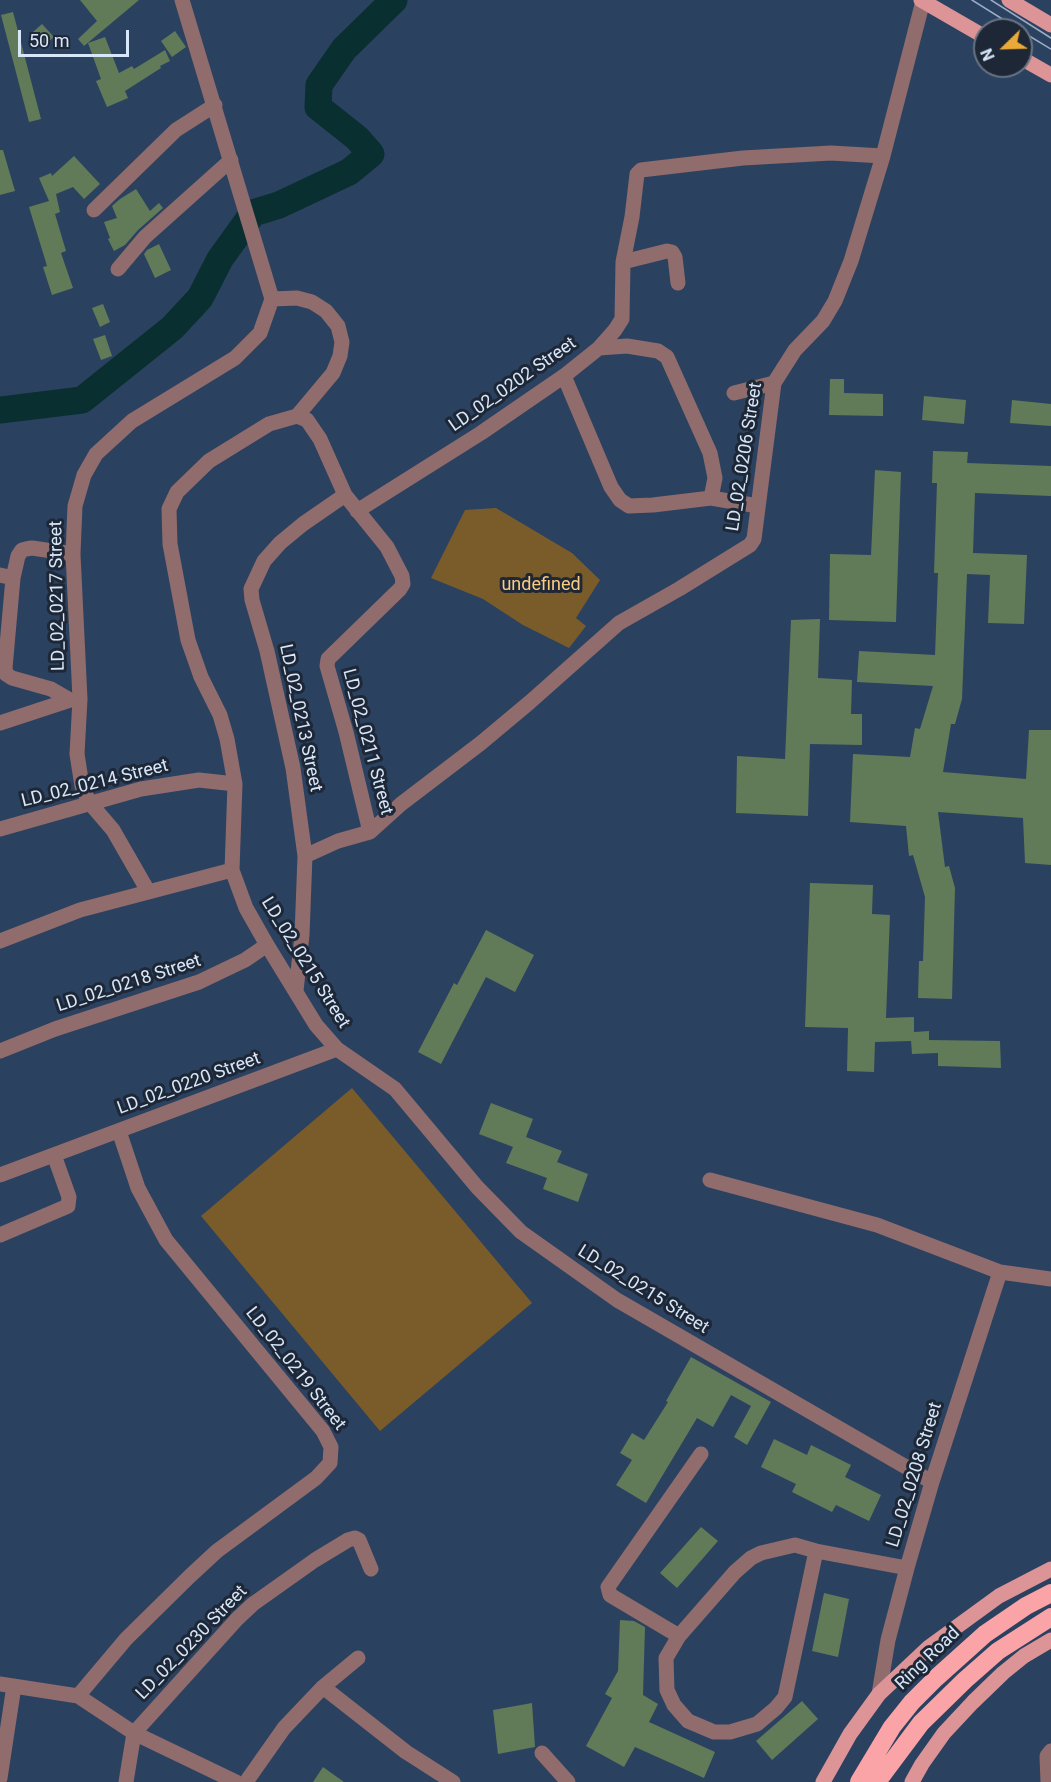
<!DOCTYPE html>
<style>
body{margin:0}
#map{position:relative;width:1051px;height:1782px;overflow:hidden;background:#2b4160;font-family:Roboto,sans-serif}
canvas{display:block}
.north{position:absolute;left:973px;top:18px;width:60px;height:60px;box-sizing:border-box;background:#1d2736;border:2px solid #687384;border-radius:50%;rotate:247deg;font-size:16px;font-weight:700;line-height:24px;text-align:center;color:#d8e6f9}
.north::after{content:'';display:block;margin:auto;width:21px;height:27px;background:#eaaa38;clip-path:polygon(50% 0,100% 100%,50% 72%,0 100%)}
.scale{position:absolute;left:18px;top:30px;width:111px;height:27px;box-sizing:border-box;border:3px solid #d8e6f9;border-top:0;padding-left:8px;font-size:18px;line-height:21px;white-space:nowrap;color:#d8e6f9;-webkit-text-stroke:4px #1d2736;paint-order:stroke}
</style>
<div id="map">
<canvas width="1051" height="1782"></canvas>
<div class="north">N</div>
<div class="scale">50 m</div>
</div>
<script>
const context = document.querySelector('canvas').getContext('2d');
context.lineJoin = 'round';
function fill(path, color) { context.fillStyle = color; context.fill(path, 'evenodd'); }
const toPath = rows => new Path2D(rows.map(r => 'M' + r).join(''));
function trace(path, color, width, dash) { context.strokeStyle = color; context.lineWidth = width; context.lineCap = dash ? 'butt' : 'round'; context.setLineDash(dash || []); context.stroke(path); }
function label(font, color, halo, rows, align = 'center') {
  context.font = font + ' Roboto,sans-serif'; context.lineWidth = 6; context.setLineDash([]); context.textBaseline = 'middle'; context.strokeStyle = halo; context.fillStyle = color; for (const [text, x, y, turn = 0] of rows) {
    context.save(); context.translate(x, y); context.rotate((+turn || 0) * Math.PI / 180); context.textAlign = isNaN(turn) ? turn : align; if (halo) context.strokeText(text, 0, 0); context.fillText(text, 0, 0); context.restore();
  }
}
fill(toPath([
 [496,508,572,553,600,580,576,618,586,626,569,648,523,625,483,599,431,578,465,510],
 [352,1088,532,1303,380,1431,201,1216]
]), '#7a5c2b');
trace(toPath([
 [0,410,82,400,172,328,200,298,220,259,253,213,279,205,349,172,371,154,357,138,318,107,319,85,344,49,394,0]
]), '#092f30', 27);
fill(toPath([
 [80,0,139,0,84,46,78,39,97,21],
 [13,12,41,119,29,122,1,15],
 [42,24,54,37,44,46,33,32],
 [175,31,186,47,172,57,161,41],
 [105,37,119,73,132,66,134,69,165,50,170,61,160,66,161,68,125,91,128,98,107,107,96,81,101,79,88,43],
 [0,150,3,150,15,191,0,195],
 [74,156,100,184,84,199,73,187,56,194,60,212,55,214,66,251,61,253,73,288,52,295,43,267,47,266,29,207,49,201,39,178,51,173,52,176],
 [136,189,150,211,159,203,163,208,138,230,125,245,114,251,108,239,110,238,104,222,117,218,112,206,120,199],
 [159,244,171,270,155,278,144,254,147,250],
 [103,304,110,322,100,327,92,308],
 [105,335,112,356,101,360,93,339],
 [830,379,844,379,844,393,883,394,883,416,829,415],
 [924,396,966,400,964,424,922,420],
 [1012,400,1051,404,1051,426,1010,423],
 [933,451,968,452,967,463,1051,466,1051,496,975,493,973,553,1027,555,1024,624,988,623,990,575,967,574,962,699,955,724,951,724,943,772,1026,779,1029,730,1051,730,1051,865,1025,863,1023,818,938,812,945,867,949,866,955,888,952,999,918,998,919,961,923,961,925,897,913,855,909,856,906,826,850,822,853,754,910,757,915,728,920,729,933,686,857,682,859,651,935,655,938,573,934,573,937,483,932,483],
 [875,470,901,472,896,622,829,620,830,554,871,555],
 [820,619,818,678,852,680,851,714,862,714,862,745,810,744,808,816,736,813,737,756,785,759,791,620],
 [810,883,873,885,872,914,890,915,886,1018,914,1017,914,1032,929,1031,929,1040,1000,1041,1001,1068,938,1066,938,1053,912,1054,911,1041,875,1042,874,1072,847,1071,848,1028,805,1027],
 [486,930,534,955,515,992,486,977,441,1064,418,1052,454,983,457,985],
 [491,1103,533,1119,526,1137,562,1151,557,1162,588,1174,578,1202,543,1189,547,1178,506,1163,513,1147,479,1134],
 [691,1357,771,1402,747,1445,734,1437,751,1406,731,1395,713,1427,697,1418,646,1503,616,1485,632,1460,620,1453,632,1433,644,1440,668,1402,666,1401],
 [774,1439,807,1455,811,1445,851,1465,845,1477,881,1495,869,1521,836,1505,832,1512,792,1492,796,1484,761,1467],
 [701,1527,718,1541,677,1588,660,1573],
 [824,1593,849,1599,838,1657,812,1651],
 [620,1620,634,1621,645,1627,643,1695,658,1704,649,1722,715,1752,704,1778,635,1747,624,1767,586,1746,612,1698,605,1694,618,1671],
 [802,1701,818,1719,772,1760,756,1741],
 [532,1703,535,1747,498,1754,493,1710],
 [323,1767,344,1782,313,1782]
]), '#617b58');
trace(toPath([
 [182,0,272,299],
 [94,210,176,130,215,105],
 [623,262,667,251,672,252,675,257,678,283],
 [118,269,145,237,231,160],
 [272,299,297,298,312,302,326,311,338,326,342,342,340,356,333,373,297,416],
 [599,348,627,346,658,351,667,357,710,453,715,478,711,498],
 [564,376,611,487,620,500,629,506,653,505,711,498,758,506],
 [734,393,774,383],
 [297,416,269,424,209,461,177,492,169,509,170,544,188,640,201,677,220,715,227,739,235,784,232,870,246,908,267,945,316,1025,337,1049,395,1089,477,1187,521,1232,617,1300,932,1482],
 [297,416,307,420,320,439,345,495,387,547,402,576,403,584,400,589,328,659,327,666,346,732,370,832],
 [357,511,481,433,564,376,599,348,615,330,622,319,623,262,632,217,637,174,641,170,743,158,831,153,883,156],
 [0,575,13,578,5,668,6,674,12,678,51,689,70,700],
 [13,578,18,556,22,550,26,549,32,548,73,554],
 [0,723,70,700,77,700],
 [0,829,141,789,199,780,235,784],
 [305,856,338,841,370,832,401,804,481,743,530,702,619,623,679,589,750,545,754,539,774,383,795,350,823,321,835,301,851,261,883,156,923,1],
 [148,891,113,830,89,802,82,786,77,754,80,699,73,554,75,506,84,475,96,454,132,421,235,358,260,333,272,299],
 [0,941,80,910,232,870],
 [296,991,302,935,305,856,293,768,267,651,252,600,251,589,264,561,280,543,303,524,345,495],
 [0,1051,55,1029,199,982,245,960,267,945],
 [0,1175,337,1049],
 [710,1180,877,1225,1000,1272,1051,1279],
 [0,1235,68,1206,69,1197,54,1155],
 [816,1551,785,1697,776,1708,757,1724,730,1732,714,1732,688,1721,674,1705,667,1690,666,1658,679,1636,735,1572,751,1558,761,1553,795,1545,816,1551,907,1568],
 [679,1636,610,1595,608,1587,701,1454],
 [0,1684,78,1696,134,1733,236,1782],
 [323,1687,406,1752,453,1782],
 [879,1694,888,1640,907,1568,932,1482,1000,1272],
 [78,1696,126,1639,190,1576,217,1551,316,1478,330,1463,331,1447,323,1431,166,1240,138,1188,119,1131],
 [542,1753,568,1782],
 [0,1778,14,1686],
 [126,1782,134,1733,237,1619,253,1604,315,1560,348,1540,355,1538,359,1540,371,1569],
 [246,1782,284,1728,323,1687,358,1658],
 [1048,1782,1047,1756,1051,1751]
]), '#906c6c', 15);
trace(toPath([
 [921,0,985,37],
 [1009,0,1051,25],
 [1021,58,1051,75],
 [823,1782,850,1734,879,1694,929,1647,999,1596,1051,1569],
 [912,1782,922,1764,944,1733,973,1702,1003,1673,1024,1656,1051,1640]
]), '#dd9496', 15);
trace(toPath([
 [859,1782,892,1727,912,1702,936,1678,985,1634,1026,1606,1051,1593],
 [877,1782,921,1723,965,1680,998,1651,1051,1617]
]), '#fba4a7', 18);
trace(toPath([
 [972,0,1020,30],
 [991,0,1051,38],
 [1021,31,1051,49]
]), '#9bacc3', 1.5);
label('18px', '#d8e6f9', '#1d2736', [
 ["LD_02_0202 Street",513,385,-35],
 ["LD_02_0206 Street",745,457,-81],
 ["LD_02_0217 Street",58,596,-91],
 ["LD_02_0213 Street",300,718,78],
 ["LD_02_0211 Street",367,742,75],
 ["LD_02_0214 Street",95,784,-14],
 ["LD_02_0215 Street",305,963,58],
 ["LD_02_0218 Street",129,984,-18],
 ["LD_02_0220 Street",189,1084,-20],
 ["LD_02_0215 Street",643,1290,32],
 ["LD_02_0219 Street",295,1369,52],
 ["LD_02_0208 Street",915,1475,-73],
 ["LD_02_0230 Street",192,1643,-46],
 ["Ring Road",928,1659,-44]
]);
label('18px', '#facb81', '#1d2736', [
 ["undefined",541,585]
]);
</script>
